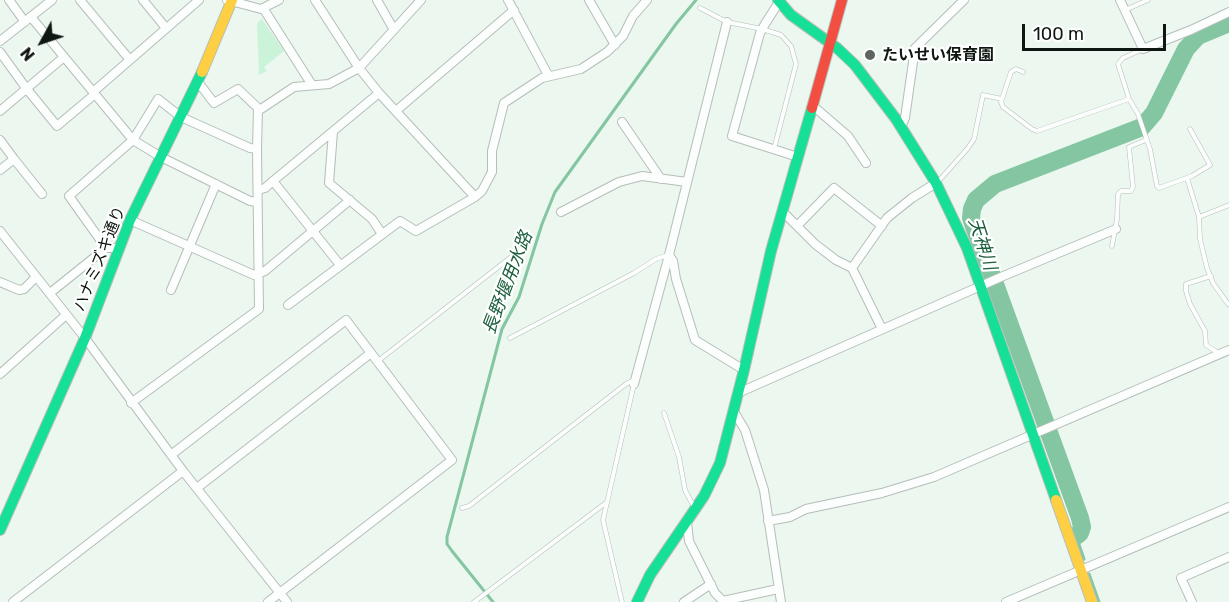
<!DOCTYPE html>
<meta charset="utf-8">
<style>
body{margin:0}
#map{position:relative;width:1229px;height:602px;overflow:hidden;background:#ebf7ef;font-family:Rubik,sans-serif}
canvas{display:block}
.north{position:absolute;left:12px;top:12px;width:60px;height:60px;-webkit-text-stroke:4px #fff;paint-order:stroke;rotate:230deg;font-size:16px;font-weight:700;line-height:24px;text-align:center;color:#0f1712}
.north::after{content:'';display:block;margin:auto;width:21px;height:27px;background:#0f1712;clip-path:polygon(50% 0,100% 100%,50% 72%,0 100%)}
.scale{position:absolute;left:1022px;top:24px;width:144px;height:27px;box-sizing:border-box;border:3px solid #0f1712;border-top:0;padding-left:8px;font-size:18px;line-height:21px;white-space:nowrap;color:#0f1712;-webkit-text-stroke:4px #fff;paint-order:stroke}
</style>
<div id="map">
<canvas width="1229" height="602"></canvas>
<div class="north">N</div>
<div class="scale">100 m</div>
</div>
<script>
const context = document.querySelector('canvas').getContext('2d');
context.lineJoin = 'round';
function fill(path, color) { context.fillStyle = color; context.fill(path, 'evenodd'); }
const toPath = rows => new Path2D(rows.map(r => 'M' + r).join(''));
function trace(path, color, width, dash) { context.strokeStyle = color; context.lineWidth = width; context.lineCap = dash ? 'butt' : 'round'; context.setLineDash(dash || []); context.stroke(path); }
function label(font, color, halo, rows, align = 'center') {
  context.font = font + ' Rubik,"Noto Sans JP",sans-serif'; context.lineWidth = 4.5; context.setLineDash([]); context.textBaseline = 'middle'; context.strokeStyle = halo; context.fillStyle = color; for (const [text, x, y, turn = 0] of rows) {
    context.save(); context.translate(x, y); context.rotate((+turn || 0) * Math.PI / 180); context.textAlign = isNaN(turn) ? turn : align; if (halo) context.strokeText(text, 0, 0); context.fillText(text, 0, 0); context.restore();
  }
}
fill(toPath([
 [262,19,284,51,264,67,267,71,259,75,257,23]
]), '#cbf3da');
trace(toPath([
 [1076,536,1084,559],
 [1089,574,1099,602],
 [493,602,452,551,447,544,447,537,502,329,519,297,542,224,555,192,676,24,696,0]
]), '#83c6a1', 3);
trace(toPath([
 [1076,536,1080,533,1082,527,1080,518,971,218,972,209,976,200,995,184,1142,127,1154,113,1186,49,1198,36,1229,23]
]), '#83c6a1', 18);
const lane = toPath([
 [700,8,727,22,762,29,781,35,791,46,796,64,774,149],
 [1125,10,1148,0],
 [1143,49,1123,58,1118,64,1129,99,1138,114,1150,149,1157,186,1159,188,1192,176,1210,165,1190,129],
 [1023,72,1016,69,1011,72,1001,102,1003,107,1032,129,1037,131,1129,99],
 [1187,178,1199,217,1200,239,1207,268,1213,283,1228,304,1229,303],
 [937,183,968,148,974,139,983,95,1002,99],
 [1199,217,1229,205],
 [1112,246,1117,219,1118,194,1121,191,1131,191,1133,187,1129,147,1146,140],
 [1211,276,1186,284,1186,291,1190,304,1205,331,1206,345,1218,353],
 [510,338,634,273,656,259,668,255],
 [378,361,529,243],
 [664,413,679,457,685,490,695,509],
 [462,508,469,506,626,384,634,380],
 [474,602,607,502],
 [622,602,603,520,634,384]
]);
const street = toPath([
 [9,0,25,22],
 [80,0,130,60],
 [143,0,166,28],
 [227,0,261,9,279,0],
 [315,0,359,68,379,93,475,197],
 [377,0,394,30],
 [508,0,548,75],
 [589,0,615,45],
 [1120,0,1143,49,1191,30,1229,12],
 [779,2,765,24,760,33,732,136,798,157],
 [263,8,312,85],
 [31,17,133,140,161,157,250,201,257,202],
 [0,41,52,0],
 [0,52,26,88,57,126,95,94],
 [93,92,199,0],
 [812,105,848,136,866,163],
 [397,110,514,10],
 [0,111,64,57],
 [258,111,294,87,329,84,359,68,421,0],
 [622,122,661,179],
 [901,127,905,118,915,48,964,0],
 [333,132,329,183,372,219,382,234],
 [0,140,14,159,0,170],
 [14,159,42,194],
 [273,181,340,265],
 [258,190,265,188,273,181,379,93],
 [782,211,815,244,836,260,852,268,882,329],
 [561,212,619,182,642,176,687,182],
 [130,220,254,275,265,271,350,200],
 [797,226,834,188,882,226],
 [0,231,85,338,183,471,287,602],
 [106,248,69,196,133,140,158,99,181,117,250,148,257,149],
 [669,255,673,261,676,279,695,340,744,370],
 [852,268,887,218,912,198,936,183],
 [0,282,19,290,24,289,36,277],
 [171,290,216,184],
 [50,293,106,248,118,248],
 [288,305,400,221,416,231,475,197,482,191,492,172,492,151,504,103,542,78,581,69,607,52,623,36,633,16,647,0],
 [0,374,66,315],
 [634,384,669,255,727,22],
 [738,393,1001,277,1116,229],
 [131,403,259,309,257,149,258,108,238,89,214,103,198,82],
 [733,410,745,430,764,490,781,602],
 [171,455,346,320,452,460,268,602],
 [197,488,371,353],
 [768,521,790,517,806,509,882,493,934,477,1229,350],
 [687,522,689,541,715,593,723,601,778,589],
 [13,602,183,471],
 [684,602,711,584],
 [1006,602,1229,507],
 [1192,602,1181,578,1229,557]
]);
const fast = toPath([
 [778,0,791,15,837,48,855,65,896,119,936,183,967,248,1056,500],
 [0,530,85,338,130,220,202,72],
 [637,602,650,575,704,496,720,463,744,370,771,251,812,108]
]);
const slow = toPath([
 [202,72,232,0],
 [1056,500,1092,602]
]);
const jam = toPath([
 [812,108,842,0]
]);
trace(lane, '#b5beb8', 5);
trace(street, '#b5beb8', 10);
trace(fast, '#b5beb8', 12);
trace(slow, '#b5beb8', 12);
trace(jam, '#b5beb8', 12);
trace(lane, '#fcfefd', 4);
trace(street, '#fcfefd', 8);
trace(fast, '#16e098', 10);
trace(slow, '#ffcf43', 10);
trace(jam, '#f24e42', 10);
for (const [x, y, r, color] of [
 [870,55,6,"#5c655f"]
]) { const dot = new Path2D(); dot.arc(x, y, r, 0, 2 * Math.PI); context.fillStyle = color; context.fill(dot); trace(dot, '#fff', 2); }
label('bold 16px', '#0f1712', '#fff', [
 ["たいせい保育園",882,55]
], 'left');
label('16px', '#0f1712', '#fff', [
 ["ハナミズキ通り",100,259,-68]
]);
label('italic 18px', '#1d603e', '#fff', [
 ["天神川",982,244,72],
 ["長野堰用水路",508,283,-69]
]);
</script>
